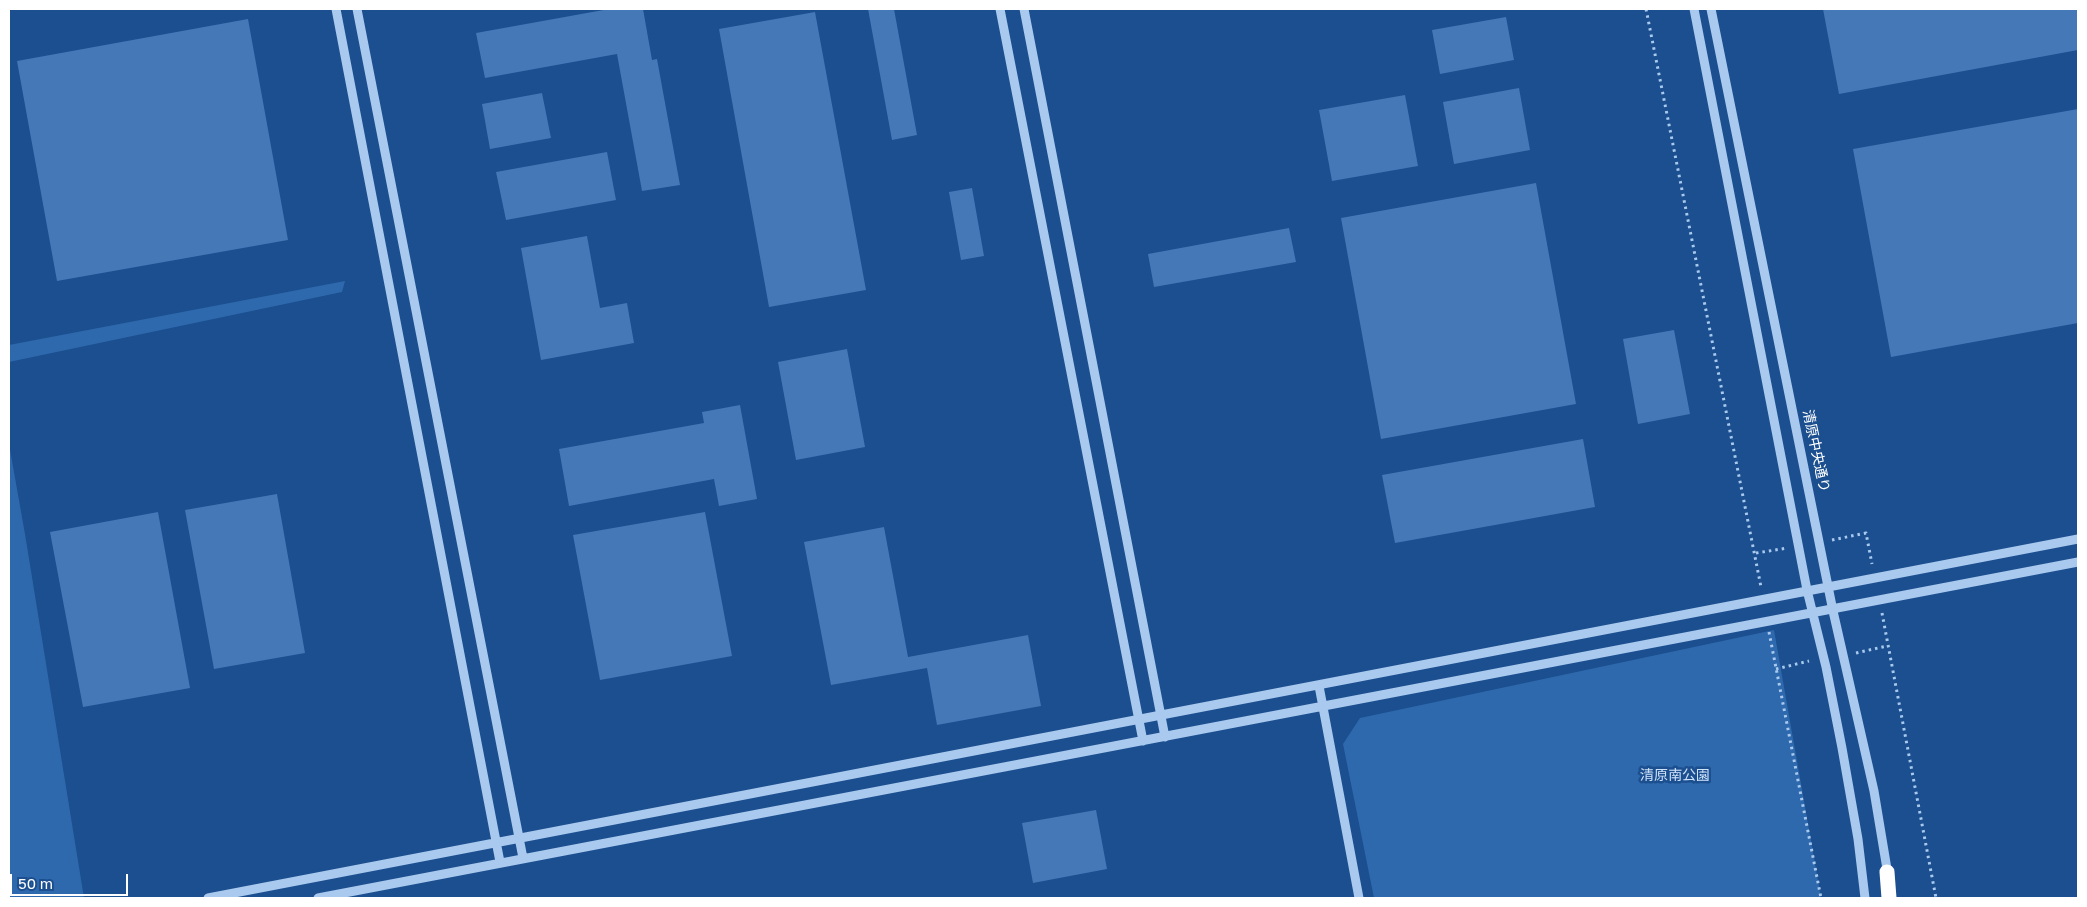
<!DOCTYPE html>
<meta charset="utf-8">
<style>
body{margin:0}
#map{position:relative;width:2087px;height:907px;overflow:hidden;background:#1b4f8f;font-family:"Golos Text",sans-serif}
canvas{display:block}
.frame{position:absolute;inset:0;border:10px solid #fff;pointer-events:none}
.scale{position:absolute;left:10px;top:874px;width:118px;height:22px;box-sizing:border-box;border:2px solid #fff;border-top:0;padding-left:6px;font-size:15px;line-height:18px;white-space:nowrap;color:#fff;-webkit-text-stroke:4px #1b4f8f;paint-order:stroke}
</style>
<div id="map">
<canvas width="2087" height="907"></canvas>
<div class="frame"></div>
<div class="scale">50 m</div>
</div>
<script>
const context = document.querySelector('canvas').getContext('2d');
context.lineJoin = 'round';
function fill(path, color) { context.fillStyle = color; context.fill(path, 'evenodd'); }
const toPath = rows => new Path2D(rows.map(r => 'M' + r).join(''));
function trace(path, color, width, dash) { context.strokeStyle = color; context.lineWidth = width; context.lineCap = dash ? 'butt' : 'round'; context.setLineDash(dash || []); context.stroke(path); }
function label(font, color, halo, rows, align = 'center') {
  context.font = font + ' "Golos Text","Noto Sans JP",sans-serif'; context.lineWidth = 5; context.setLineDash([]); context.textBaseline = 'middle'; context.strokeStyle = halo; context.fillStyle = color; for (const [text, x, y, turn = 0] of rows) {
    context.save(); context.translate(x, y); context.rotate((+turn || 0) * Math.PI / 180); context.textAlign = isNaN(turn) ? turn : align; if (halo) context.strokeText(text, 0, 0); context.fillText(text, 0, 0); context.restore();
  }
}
fill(toPath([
 [345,281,342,292,9,362,9,345],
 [9,444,25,534,84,898,9,898],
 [1774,630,1821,898,1374,898,1343,744,1360,718]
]), '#2e69ad');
fill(toPath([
 [609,9,643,9,652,60,657,59,680,185,642,191,617,54,485,78,476,33],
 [868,9,894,9,917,135,892,140],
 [1823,9,2078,9,2078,50,1839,94],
 [815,12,866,290,769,307,719,29],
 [1506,17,1514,60,1440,74,1432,30],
 [248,19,288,240,57,281,17,61],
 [1519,88,1530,150,1454,164,1443,102],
 [542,93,551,138,490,149,482,104],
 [1405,95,1418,166,1332,181,1319,110],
 [2078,109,2078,323,1891,357,1853,149],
 [607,152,616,200,506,220,496,172],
 [1536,183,1576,404,1381,439,1341,218],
 [972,188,984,256,961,260,949,192],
 [1289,228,1296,262,1154,287,1148,254],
 [587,236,600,308,627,303,634,343,541,360,521,248],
 [1674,330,1690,414,1638,424,1623,339],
 [847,349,865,447,796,460,778,362],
 [740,405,757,499,719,506,714,479,569,506,559,449,704,423,702,412],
 [1583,439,1595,507,1395,543,1382,475],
 [277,494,305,653,214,669,185,510],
 [158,512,190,688,83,707,50,532],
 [705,512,732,656,600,680,573,535],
 [884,527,908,657,1028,635,1041,706,937,725,927,668,831,685,804,542],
 [1096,810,1107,869,1033,883,1022,823]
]), '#4478b7');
trace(toPath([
 [1646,9,1761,587],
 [1832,540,1866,533,1872,564],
 [1756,553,1788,548],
 [1882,613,1936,898],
 [1769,632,1821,898],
 [1856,653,1887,646],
 [1776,669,1809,661]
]), '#a9c9ee', 3, [2.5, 4]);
trace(toPath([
 [336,9,500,862],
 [357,9,523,858],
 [1000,9,1143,741],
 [1024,9,1165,737],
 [1694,9,1807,590,1826,667,1842,748,1858,839,1865,898],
 [1711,9,1833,611,1874,791,1888,875],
 [1319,686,1359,898],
 [208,898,2078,539],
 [318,898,2078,562]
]), '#a9c9ee', 9);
trace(toPath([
 [1887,872,1889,898]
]), '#fff', 15);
label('14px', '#fff', '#1b4f8f', [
 ["清原中央通り",1816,451,78]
]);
label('14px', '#cfe3fa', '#1b4f8f', [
 ["清原南公園",1675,776]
]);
</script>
